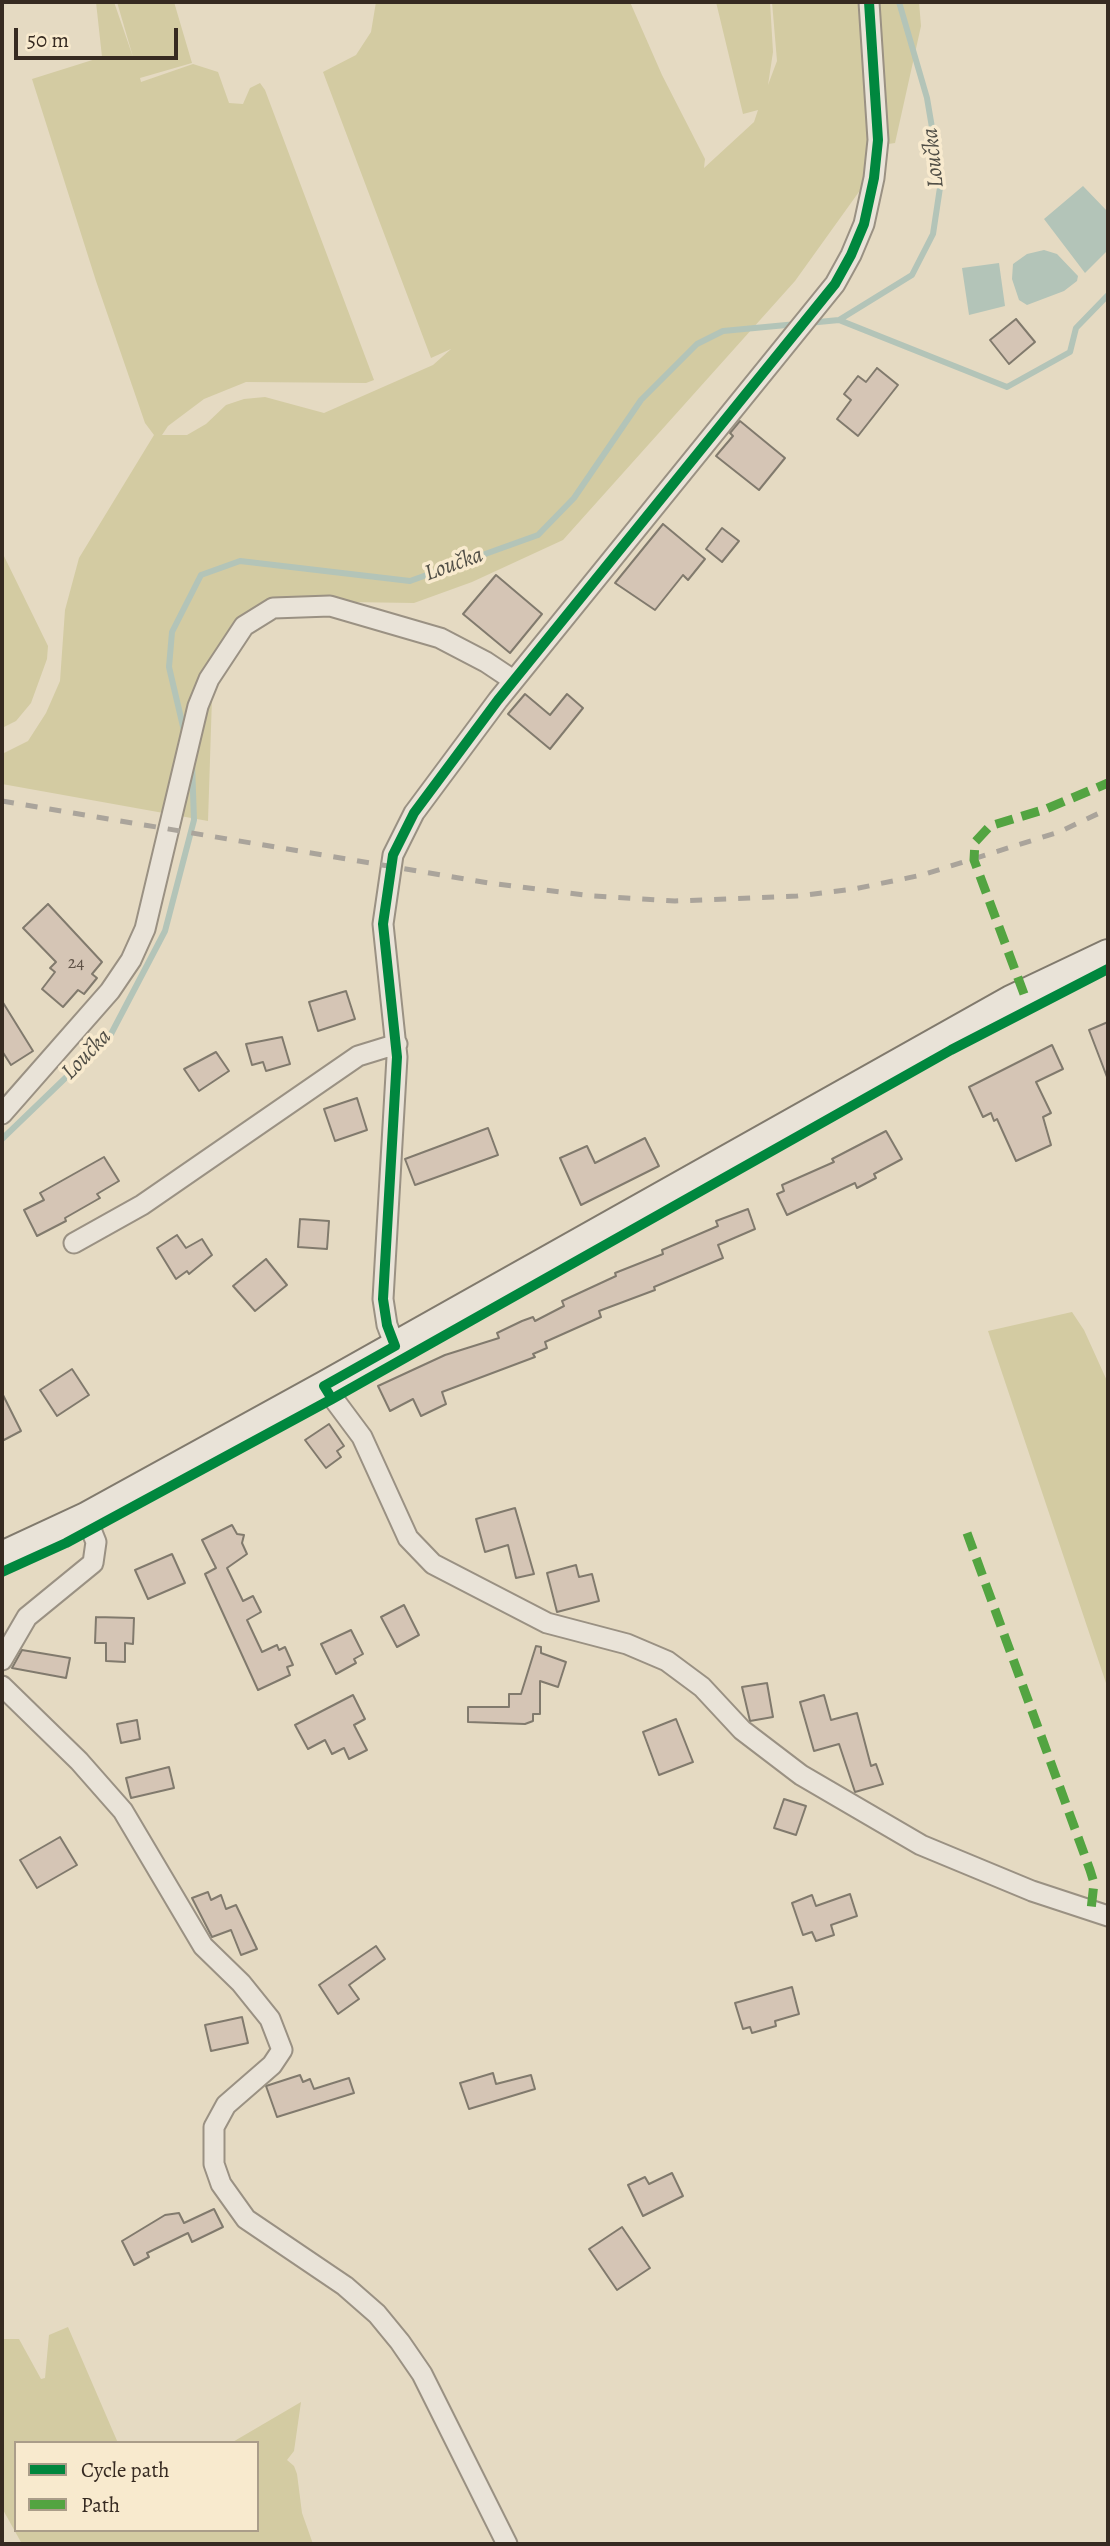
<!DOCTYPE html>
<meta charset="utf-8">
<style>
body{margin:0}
#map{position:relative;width:1110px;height:2546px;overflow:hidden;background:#e5dac2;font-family:Alegreya,serif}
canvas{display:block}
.frame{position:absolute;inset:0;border:4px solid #362a21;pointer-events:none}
.legend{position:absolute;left:14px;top:2441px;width:245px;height:91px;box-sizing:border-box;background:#f8eace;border:2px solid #aa9d89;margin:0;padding:9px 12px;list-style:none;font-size:21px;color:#362a21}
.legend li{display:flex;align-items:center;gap:14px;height:35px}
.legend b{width:35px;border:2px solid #aa9d89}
.scale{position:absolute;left:14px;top:28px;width:164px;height:32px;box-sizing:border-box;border:4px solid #362a21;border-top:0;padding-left:9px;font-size:21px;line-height:24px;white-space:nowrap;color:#362a21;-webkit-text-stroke:5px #f8eace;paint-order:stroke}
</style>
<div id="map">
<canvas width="1110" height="2546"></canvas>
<div class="frame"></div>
<ul class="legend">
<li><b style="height:9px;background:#00873e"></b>Cycle path</li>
<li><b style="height:9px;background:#53a441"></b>Path</li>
</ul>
<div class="scale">50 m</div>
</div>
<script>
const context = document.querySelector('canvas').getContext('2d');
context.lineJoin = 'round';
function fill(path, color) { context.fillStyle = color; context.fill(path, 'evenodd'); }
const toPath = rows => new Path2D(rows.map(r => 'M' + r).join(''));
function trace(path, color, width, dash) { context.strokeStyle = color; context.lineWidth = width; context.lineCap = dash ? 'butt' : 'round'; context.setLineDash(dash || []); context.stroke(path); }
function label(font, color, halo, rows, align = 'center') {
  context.font = font + ' Alegreya,serif'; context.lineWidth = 7; context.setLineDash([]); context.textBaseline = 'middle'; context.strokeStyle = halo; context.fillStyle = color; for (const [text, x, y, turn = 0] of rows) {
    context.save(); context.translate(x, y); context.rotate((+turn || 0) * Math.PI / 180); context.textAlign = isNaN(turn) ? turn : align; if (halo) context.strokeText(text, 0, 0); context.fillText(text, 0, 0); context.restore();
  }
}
fill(toPath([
 [96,2,114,2,133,57,117,2,174,2,192,63,140,78,141,82,193,64,218,72,229,103,243,104,250,88,260,83,265,90,374,380,366,383,246,382,204,399,168,426,162,435,187,435,206,424,226,405,244,399,265,397,324,413,433,365,451,349,431,358,323,72,356,55,371,32,376,2,630,2,662,75,705,159,704,168,754,122,758,110,743,114,716,2,770,2,773,52,768,85,777,61,772,2,919,2,921,26,895,143,868,147,861,189,795,281,563,540,472,582,414,603,282,601,213,666,208,821,2,784,2,754,28,741,46,713,60,681,65,610,79,558,154,435,145,423,96,281,32,79,102,57],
 [2,552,48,646,47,659,31,703,16,721,2,728],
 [1072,1312,1084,1330,1108,1383,1108,1689,988,1331],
 [68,2327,118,2443,16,2443,16,2530,257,2530,257,2443,231,2443,301,2402,294,2451,287,2460,294,2466,297,2474,302,2513,313,2544,22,2544,2,2508,2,2339,19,2339,41,2379,45,2378,49,2335]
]), '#d3cba2');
fill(toPath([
 [1083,186,1108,212,1108,250,1085,273,1044,219],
 [1044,250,1057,254,1078,276,1077,281,1064,291,1027,305,1019,300,1012,279,1013,264,1027,254],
 [999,263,1005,306,969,315,962,268]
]), '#b3c4b8');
trace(toPath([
 [839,320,1007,387,1070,352,1076,328,1108,295],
 [808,323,839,320,912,275,933,234,941,181,927,98,899,2],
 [185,735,169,667,172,632,201,575,240,561,410,581,538,535,574,498,641,400,697,344,723,331,797,324],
 [2,1139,111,1034,165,931,194,820,192,763]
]), '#b3c4b8', 6);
const building = toPath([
 [1016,319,1035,342,1009,364,990,340,1016,319],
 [877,368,898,385,858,436,837,419,851,400,844,394,858,376,866,382,877,368],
 [740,421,785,458,759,490,716,456,733,436,730,433,740,421],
 [663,524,705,559,688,580,683,575,655,610,615,583,663,524],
 [722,528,739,541,722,562,706,549,722,528],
 [496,575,542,614,510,653,463,614,496,575],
 [525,694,550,715,567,694,583,708,550,749,508,714,525,694],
 [48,904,102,962,92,974,97,978,84,994,78,990,63,1007,42,989,55,972,50,968,56,962,23,928,48,904],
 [346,991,355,1019,318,1031,309,1002,346,991],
 [2,1001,33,1051,11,1065,2,1051,2,1001],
 [1108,1022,1108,1076,1107,1077,1089,1030,1108,1022],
 [282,1037,290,1064,266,1071,263,1062,252,1065,246,1044,282,1037],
 [1052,1045,1063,1069,1036,1082,1051,1113,1043,1117,1051,1145,1016,1161,997,1119,994,1121,991,1113,983,1117,969,1087,1052,1045],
 [216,1052,229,1071,199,1091,184,1069,216,1052],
 [357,1098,367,1130,335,1141,324,1109,357,1098],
 [488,1128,498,1155,415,1185,405,1159,488,1128],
 [886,1131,902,1159,874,1174,876,1178,857,1188,855,1183,787,1215,777,1194,784,1191,782,1185,834,1162,832,1159,886,1131],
 [645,1138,659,1166,581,1205,560,1158,587,1146,595,1163,645,1138],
 [104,1157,119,1181,97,1194,100,1198,65,1218,66,1221,37,1236,24,1210,44,1200,40,1193,104,1157],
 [748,1209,755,1229,718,1245,723,1258,654,1287,655,1290,599,1311,601,1317,545,1342,547,1348,533,1354,535,1357,442,1392,446,1404,421,1416,413,1399,390,1411,378,1386,445,1355,499,1338,497,1333,522,1321,533,1317,535,1321,564,1306,562,1301,616,1276,615,1273,663,1254,662,1250,718,1226,716,1221,748,1209],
 [300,1219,329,1221,327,1249,298,1247,300,1219],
 [177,1235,186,1248,202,1239,212,1255,189,1274,187,1271,176,1279,157,1248,177,1235],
 [266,1259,287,1285,255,1311,233,1286,266,1259],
 [72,1369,89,1395,57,1416,40,1390,72,1369],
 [2,1393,21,1431,2,1441,2,1393],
 [329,1424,344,1446,337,1451,341,1457,326,1468,305,1440,329,1424],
 [515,1508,534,1574,516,1578,508,1545,485,1552,476,1519,515,1508],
 [232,1525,237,1534,244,1535,242,1543,247,1554,227,1568,243,1601,253,1596,261,1612,247,1620,262,1652,277,1645,279,1650,285,1647,293,1665,287,1667,290,1675,258,1690,205,1574,216,1568,202,1540,232,1525],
 [172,1554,185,1583,148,1599,135,1570,172,1554],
 [576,1565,579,1577,592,1574,599,1601,557,1612,547,1573,576,1565],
 [404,1605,419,1635,397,1647,381,1617,404,1605],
 [96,1617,134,1618,133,1644,125,1643,125,1662,106,1661,106,1643,95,1643,96,1617],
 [351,1630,363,1654,354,1659,356,1663,336,1674,321,1644,351,1630],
 [536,1646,541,1647,541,1653,566,1662,558,1687,540,1681,540,1714,533,1714,533,1721,525,1724,468,1722,468,1707,509,1707,509,1694,521,1694,536,1646],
 [22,1650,70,1658,66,1678,12,1668,22,1650],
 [767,1683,773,1717,750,1721,742,1687,767,1683],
 [353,1695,365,1719,354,1725,367,1750,349,1759,344,1748,332,1754,325,1740,308,1749,295,1725,353,1695],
 [824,1695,831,1720,857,1713,871,1766,876,1764,883,1784,855,1792,839,1744,814,1751,800,1702,824,1695],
 [676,1719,693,1762,659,1775,643,1732,676,1719],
 [137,1720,140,1739,121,1743,117,1724,137,1720],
 [169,1767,174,1788,131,1798,126,1778,169,1767],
 [784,1799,806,1806,796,1835,774,1828,784,1799],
 [60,1837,77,1865,37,1888,20,1860,60,1837],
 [208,1892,211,1900,221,1895,226,1909,236,1905,257,1949,241,1955,231,1930,212,1937,192,1898,208,1892],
 [850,1894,857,1916,831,1925,834,1935,816,1941,812,1932,803,1935,792,1903,812,1895,816,1906,850,1894],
 [376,1946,385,1959,349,1985,359,1999,338,2014,319,1985,376,1946],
 [792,1987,799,2014,775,2021,776,2026,752,2033,750,2027,743,2029,735,2003,792,1987],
 [242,2017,248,2043,211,2051,205,2025,242,2017],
 [493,2073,496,2084,531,2075,535,2089,469,2109,460,2083,493,2073],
 [300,2075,303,2082,310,2079,314,2089,349,2078,354,2093,277,2117,266,2086,300,2075],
 [672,2173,683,2196,643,2216,628,2185,645,2177,649,2184,672,2173],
 [214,2209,223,2227,192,2242,188,2233,147,2253,149,2257,134,2265,122,2241,165,2215,179,2213,184,2223,214,2209],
 [622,2227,650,2268,617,2290,589,2249,622,2227]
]);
fill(building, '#d5c5b5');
trace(building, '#817a6d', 2);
const street = toPath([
 [2,1114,110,991,131,960,145,929,198,706,209,679,244,626,273,608,330,606,440,638,486,662,513,680],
 [74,1243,142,1205,358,1056,397,1044],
 [395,1346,387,1325,383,1299,397,1057,383,924,393,855,414,813,498,700,835,284,851,255,864,224,874,178,878,140,869,2],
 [324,1386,362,1437,408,1538,433,1564,547,1623,627,1644,667,1661,702,1687,742,1730,801,1775,921,1845,1032,1891,1108,1916],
 [2,1660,27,1617,93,1563,96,1542,86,1517],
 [2,1686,79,1761,123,1811,203,1946,241,1983,270,2019,282,2050,272,2065,226,2105,214,2127,214,2164,221,2184,246,2219,345,2286,377,2314,400,2342,422,2374,507,2544]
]);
const secondary = toPath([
 [2,1556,86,1517,324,1386,1011,1000,1108,954]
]);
trace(street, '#9a9183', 23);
trace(secondary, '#817a6d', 32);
trace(street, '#e9e3d8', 19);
trace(secondary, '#e9e3d8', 28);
trace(toPath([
 [2,801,489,883,593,896,675,901,797,896,854,889,922,875,1059,832,1108,809]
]), '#aaa49b', 5, [12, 12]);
trace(toPath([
 [1024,994,974,860,975,842,990,826,1046,809,1108,783],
 [967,1533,1090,1870,1094,1883,1091,1910]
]), '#53a441', 9, [18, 9]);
trace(toPath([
 [332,1399,324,1386,395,1346,387,1325,383,1299,397,1057,383,924,393,855,414,813,498,700,835,284,851,255,864,224,874,178,878,140,869,2],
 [2,1572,66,1543,332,1399,951,1050,1108,969]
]), '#00873e', 10);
label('18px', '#5e5146', null, [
 ["24",76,964]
]);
label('italic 23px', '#504e46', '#f8eace', [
 ["Loučka",934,158,-96],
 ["Loučka",454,565,-20],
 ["Loučka",87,1055,-46]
]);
</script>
